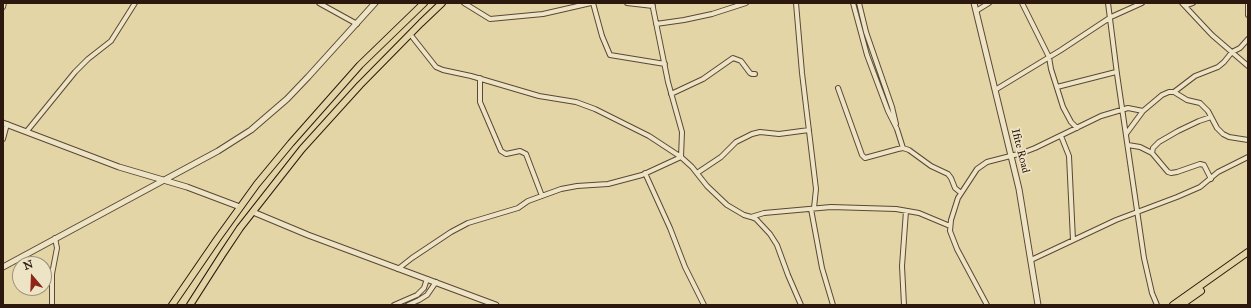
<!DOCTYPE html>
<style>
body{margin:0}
#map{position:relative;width:1251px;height:308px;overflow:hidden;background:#e4d5a7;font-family:"IM FELL Great Primer",serif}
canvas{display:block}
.frame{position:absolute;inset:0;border:4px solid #2d180e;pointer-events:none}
.north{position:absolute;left:12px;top:256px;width:40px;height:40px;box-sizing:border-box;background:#ede4c6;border:1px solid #a0927c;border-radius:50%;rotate:341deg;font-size:11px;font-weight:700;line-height:16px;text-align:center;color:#2d180e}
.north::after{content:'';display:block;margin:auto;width:14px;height:18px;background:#8f2418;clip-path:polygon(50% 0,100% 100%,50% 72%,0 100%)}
</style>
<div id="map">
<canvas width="1251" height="308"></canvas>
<div class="frame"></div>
<div class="north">N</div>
</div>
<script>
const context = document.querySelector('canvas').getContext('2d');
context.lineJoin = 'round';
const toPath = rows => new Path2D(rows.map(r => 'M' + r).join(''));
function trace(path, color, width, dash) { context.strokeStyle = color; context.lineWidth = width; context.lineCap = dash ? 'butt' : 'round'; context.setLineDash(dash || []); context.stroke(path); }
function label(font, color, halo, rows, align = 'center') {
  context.font = font + ' "IM FELL Great Primer",serif'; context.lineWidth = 3.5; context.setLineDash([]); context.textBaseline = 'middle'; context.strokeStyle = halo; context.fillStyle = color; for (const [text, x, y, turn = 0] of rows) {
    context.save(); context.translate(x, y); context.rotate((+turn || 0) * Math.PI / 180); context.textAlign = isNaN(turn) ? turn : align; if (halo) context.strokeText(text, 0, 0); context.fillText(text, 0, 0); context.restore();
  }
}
const minor = toPath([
 [319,3,357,24],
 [464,3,490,19,543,14,591,3],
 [593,3,602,36,610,55,665,64],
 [627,3,653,6],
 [796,3,802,73,816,189,814,208],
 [853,3,867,55,888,111,897,129,903,148],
 [859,3,866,32,892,107,896,124],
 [1022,3,1049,57,1051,69,1063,107,1071,122,1077,128],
 [1108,3,1117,74,1144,258,1152,293,1157,305],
 [1182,3,1212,35,1248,66],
 [1248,3,1248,15],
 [1185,6,1193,3],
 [3,7,4,3],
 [976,11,989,3],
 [656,24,684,20,712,14,746,3],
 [410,34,436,67,443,70,471,76,539,96,576,102,595,109,649,136,681,157,692,167,707,186,727,205,744,215,751,217,756,219,770,234,777,245,788,275,801,305],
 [480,78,480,102,501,151,506,154,520,151,526,154,542,196],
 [1057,87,1116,72],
 [838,88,862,155,865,158,898,149,903,148,909,150,931,166,948,174,951,178,955,188,961,193],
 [995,90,1061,50,1111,17,1142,3],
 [1174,92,1195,76,1218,67,1224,62,1232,52,1240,48,1248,39],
 [671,94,703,79,733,58,741,61,750,73,752,74,755,74],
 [27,131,75,72,88,59,111,41,135,3],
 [1126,134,1143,111,1162,95,1169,92,1174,92,1187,100,1200,103,1208,111,1217,128,1223,134,1229,137,1248,140],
 [1061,136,1069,156,1073,240],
 [3,139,7,124],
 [1128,145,1140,147,1152,153,1168,172,1171,173,1177,172,1200,164,1204,165,1211,179],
 [1152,153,1153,148,1159,142,1178,131,1199,121,1211,117],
 [645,173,670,228,685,267,704,305],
 [697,173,721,157,736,142,752,134,760,132,779,134,809,130],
 [811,209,822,268,833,305],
 [751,217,764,213,831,207,896,209,919,213,950,226],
 [1031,260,1116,220,1177,197,1200,187,1218,172,1248,157],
 [398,269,412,258,451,232,468,223,518,208,528,201,561,189,577,186,608,184,642,175,681,157,682,132,668,82,652,3],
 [52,305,52,274,57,248,55,238],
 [394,305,417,295,424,288,427,279],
 [408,305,419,300,427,295,436,282],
 [904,305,902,266,906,211],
 [987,305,957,249,950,231,951,220,958,198,977,169,987,162,1022,153,1035,148,1101,116,1128,108,1143,111]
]);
const tertiary = toPath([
 [974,3,1019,189,1038,305],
 [3,123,119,167,187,187,240,207],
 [253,212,308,235,496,305],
 [3,267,218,151,251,130,287,99,308,77,375,3]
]);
const primary = toPath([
 [1173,305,1248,252],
 [1181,305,1201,291]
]);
const trunk = toPath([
 [172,305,218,238,257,184,291,143,360,65,424,3],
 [190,305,222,255,240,228,302,149,360,85,421,23,442,3]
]);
trace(minor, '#5b4734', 6);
trace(tertiary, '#5b4734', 7);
trace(primary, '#2d180e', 8);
trace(trunk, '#2d180e', 8);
trace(minor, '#ede4c6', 4);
trace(tertiary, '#ede4c6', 5);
trace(primary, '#e4d5a7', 6);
trace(trunk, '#e4d5a7', 6);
label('11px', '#2d180e', '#ede4c6', [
 ["Ifite Road",1020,151,76]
]);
</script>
